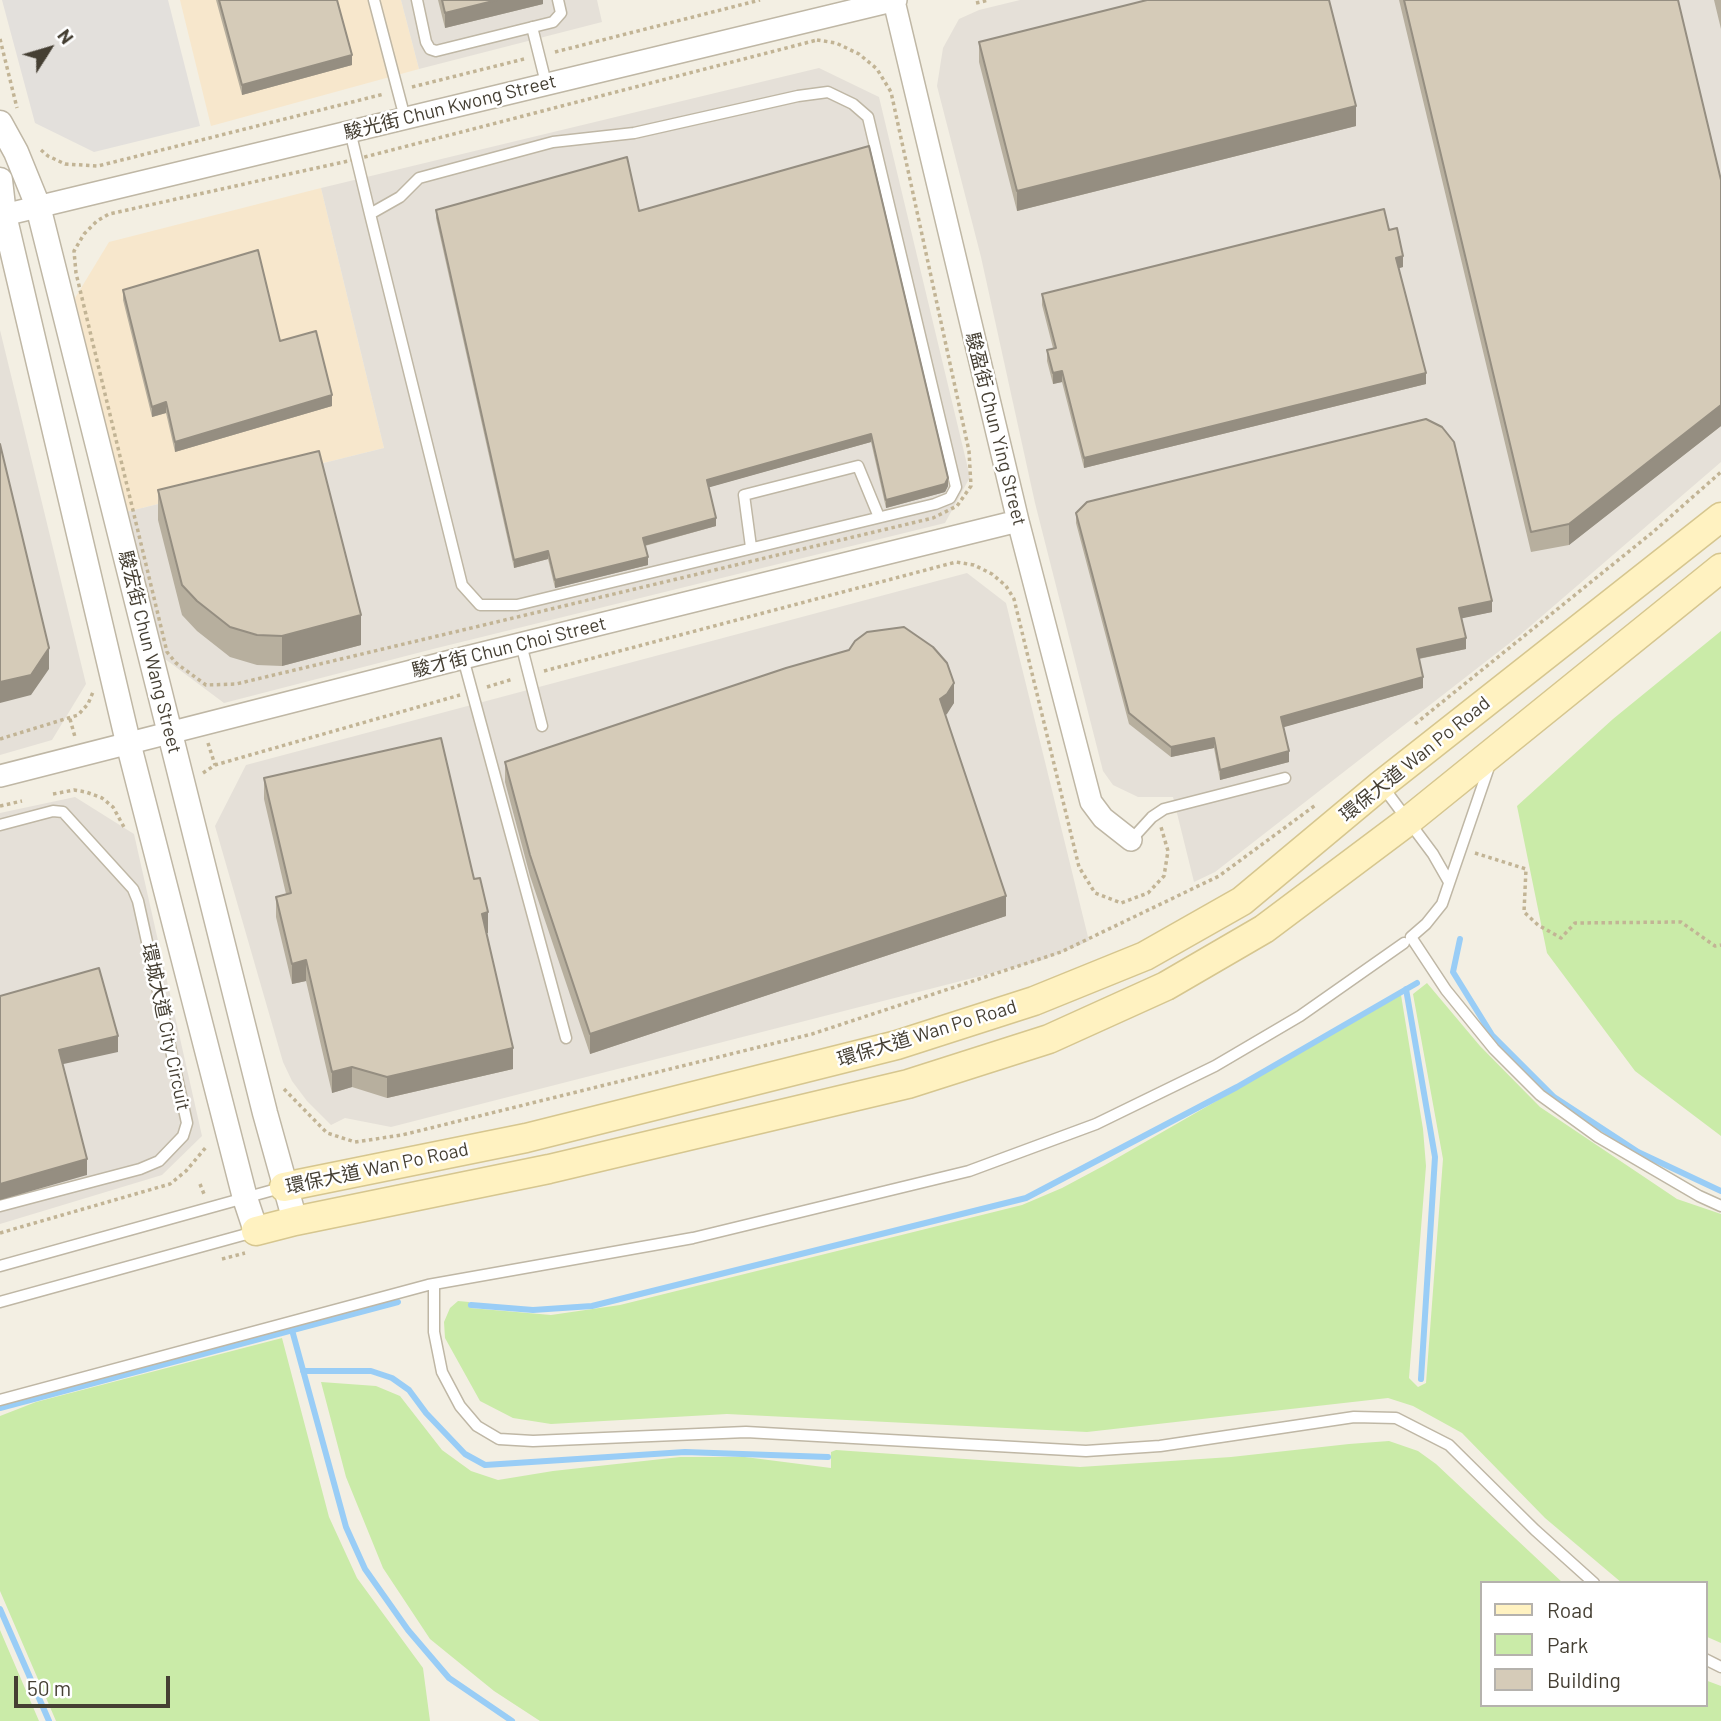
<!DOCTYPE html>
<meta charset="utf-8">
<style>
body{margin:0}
#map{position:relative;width:1721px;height:1721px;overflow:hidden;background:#f3efe3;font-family:Barlow,sans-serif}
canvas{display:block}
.legend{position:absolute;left:1480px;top:1581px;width:228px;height:126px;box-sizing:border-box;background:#fff;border:2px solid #b5b2ad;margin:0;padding:9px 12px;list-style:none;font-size:21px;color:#453f33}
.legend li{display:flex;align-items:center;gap:14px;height:35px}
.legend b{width:35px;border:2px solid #b5b2ad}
.north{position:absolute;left:14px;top:14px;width:70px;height:70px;-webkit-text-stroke:5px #fff;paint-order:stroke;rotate:53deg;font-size:19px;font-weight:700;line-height:28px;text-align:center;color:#453f33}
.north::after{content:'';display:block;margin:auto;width:24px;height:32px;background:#453f33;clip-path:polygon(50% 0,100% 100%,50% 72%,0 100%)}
.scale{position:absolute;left:14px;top:1676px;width:156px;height:32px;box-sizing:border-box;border:4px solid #453f33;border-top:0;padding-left:9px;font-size:21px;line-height:24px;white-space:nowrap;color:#453f33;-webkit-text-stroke:5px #fff;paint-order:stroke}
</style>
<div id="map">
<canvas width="1721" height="1721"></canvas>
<ul class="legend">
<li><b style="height:9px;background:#fff2c1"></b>Road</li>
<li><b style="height:19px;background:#caeba8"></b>Park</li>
<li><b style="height:19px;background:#d5cbb8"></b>Building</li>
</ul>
<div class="north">N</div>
<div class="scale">50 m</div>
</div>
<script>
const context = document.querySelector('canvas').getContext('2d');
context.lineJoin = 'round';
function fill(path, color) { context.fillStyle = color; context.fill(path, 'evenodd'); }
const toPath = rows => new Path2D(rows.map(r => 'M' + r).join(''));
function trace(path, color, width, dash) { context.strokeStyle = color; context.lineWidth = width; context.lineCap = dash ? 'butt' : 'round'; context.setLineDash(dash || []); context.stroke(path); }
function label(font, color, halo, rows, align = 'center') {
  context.font = font + ' Barlow,"Noto Sans TC",sans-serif'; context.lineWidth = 5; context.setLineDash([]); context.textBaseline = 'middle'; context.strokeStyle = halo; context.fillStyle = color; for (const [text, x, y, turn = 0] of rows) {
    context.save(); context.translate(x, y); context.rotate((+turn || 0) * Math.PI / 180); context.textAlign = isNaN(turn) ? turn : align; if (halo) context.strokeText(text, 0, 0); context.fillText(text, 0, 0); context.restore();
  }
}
fill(toPath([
 [180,0,401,0,419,69,211,126],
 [321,188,384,448,126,512,75,298,109,242]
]), '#f7e7cc');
fill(toPath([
 [401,0,597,0,602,22,419,69],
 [1020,0,1721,0,1721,462,1520,635,1215,872,1194,882,1173,797,1138,797,1113,785,1103,771,1035,503,981,257,937,86,943,48,959,19,979,10],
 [819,68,879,97,970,477,945,523,433,649,224,703,165,659,126,512,384,448,321,188],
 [0,330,86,684,52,740,0,755],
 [967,573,1006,603,1089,941,1043,960,391,1127,345,1118,331,1125,307,1101,292,1081,283,1062,215,826,246,765],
 [75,797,134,834,202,1136,162,1175,0,1224,0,813]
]), '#e5e0d8');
fill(toPath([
 [1721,631,1721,1136,1635,1071,1547,953,1517,806,1613,719],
 [1427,983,1480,1046,1540,1107,1677,1199,1721,1214,1721,1643,1705,1636,1705,1583,1622,1583,1545,1518,1462,1433,1413,1406,1388,1398,1087,1432,727,1414,551,1424,513,1418,480,1401,445,1338,444,1322,450,1308,458,1301,469,1302,470,1308,551,1315,620,1305,1022,1205,1062,1188,1105,1165,1401,995,1423,1129,1426,1166,1409,1378,1418,1387,1426,1383,1443,1159,1413,994],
 [282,1338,329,1517,357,1578,423,1668,430,1721,56,1721,0,1591,0,1416,36,1402],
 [321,1382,376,1386,400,1396,442,1450,471,1471,498,1480,553,1471,680,1457,745,1457,831,1468,831,1452,836,1450,1080,1467,1231,1457,1349,1444,1389,1441,1418,1451,1436,1464,1563,1583,1481,1583,1481,1705,1705,1705,1705,1680,1721,1686,1721,1721,540,1721,494,1691,430,1639,383,1568,346,1477],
 [0,1630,39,1721,0,1721]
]), '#caeba8');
fill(toPath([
 [2,0,168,0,200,126,94,152,35,123]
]), '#e3e0dc');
trace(toPath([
 [1460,939,1453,972,1492,1035,1554,1097,1638,1152,1721,1191],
 [1406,989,1435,1157,1421,1379],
 [471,1305,533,1310,592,1306,1026,1198,1237,1087,1417,983],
 [292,1330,346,1527,365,1569,408,1630,449,1678,512,1721],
 [303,1371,371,1371,392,1378,409,1390,426,1413,465,1454,485,1465,685,1452,828,1457],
 [0,1408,398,1302],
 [0,1609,49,1721]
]), '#99cdf6', 6);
const service = toPath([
 [374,0,405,118],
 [417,0,426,42,430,49,436,51,553,22,561,13,558,0],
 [532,27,546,83],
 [350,131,370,214,462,585,480,605,517,605,935,504,950,498,956,487,868,117,853,104,828,92,798,96,634,133,553,142,419,178,400,197,370,214],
 [751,547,744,495,858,466,879,517],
 [521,644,542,726],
 [463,658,566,1038],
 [1490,764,1442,904,1426,924,1411,937,1446,990,1494,1049,1540,1095,1598,1137,1699,1196,1721,1206],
 [1383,787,1433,854,1449,882],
 [0,825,53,811,63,812,133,889,138,901,187,1123,183,1136,159,1161,140,1169,0,1206],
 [1131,840,1152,817,1164,809,1285,778],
 [0,1266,284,1187],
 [434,1284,434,1332,442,1372,460,1406,477,1426,499,1439,533,1441,746,1432,1086,1451,1160,1446,1354,1417,1396,1418,1449,1445,1535,1530,1594,1583],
 [0,1302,254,1232],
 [0,1400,428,1285,693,1238,969,1171,1096,1124,1215,1066,1300,1016,1404,943],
 [1705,1659,1721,1667]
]);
const minor = toPath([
 [894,1,1018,521,1091,802,1103,818,1131,840],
 [4,215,896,0],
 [0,776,463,658,1018,521]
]);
const tertiary = toPath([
 [0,123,16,152,38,206,265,1113,295,1221],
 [0,180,4,215,128,742,245,1198,256,1231]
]);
const secondary = toPath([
 [284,1187,526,1138,897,1045,1034,1001,1145,956,1242,901,1381,785,1721,517],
 [256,1231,295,1221,549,1169,908,1084,1049,1039,1166,986,1264,929,1408,821,1721,568]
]);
trace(service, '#bfb7a5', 13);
trace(minor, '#bfb7a5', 24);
trace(tertiary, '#bfb7a5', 27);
trace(secondary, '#d6c68f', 31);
trace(toPath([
 [976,3,989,0],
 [0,39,17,108],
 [817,40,836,43,859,54,877,69,891,92,969,451,971,486,957,506,933,518,236,684,206,685,176,663,167,652,76,273,74,251,84,234,97,221,109,214,357,159,817,40],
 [555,52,760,0],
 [412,87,524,59],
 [41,150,48,156,65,164,98,166,384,94],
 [544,671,956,562,974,565,992,574,1006,586,1014,599,1079,867,1095,893,1121,903,1148,893,1164,876,1168,851,1161,827],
 [487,687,513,679],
 [70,719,75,737],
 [1415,724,1653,532,1721,472],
 [0,739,78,715,88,704,93,692],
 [208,743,215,765],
 [203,773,215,765,460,695],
 [53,794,74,790,86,792,102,798,113,807,125,829],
 [0,806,22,801],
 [1475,853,1526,869,1524,912,1538,925,1561,938,1575,923,1681,922,1715,946,1721,945],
 [284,1089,327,1133,355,1142,402,1135,812,1034,1061,952,1219,876,1317,804],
 [200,1184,204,1194],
 [0,1233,170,1184,186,1171,207,1146],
 [222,1259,245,1253]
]), '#c2b495', 3.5, [3.5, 3.5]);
trace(service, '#fff', 10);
trace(minor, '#fff', 21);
trace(tertiary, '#fff', 24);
trace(secondary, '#fff2c1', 28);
fill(toPath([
 [216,0,337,0,352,65,242,95],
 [438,0,543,0,543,4,445,28],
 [1399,0,1678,0,1721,180,1721,426,1569,545,1531,552],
 [1714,0,1721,0,1721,29],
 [979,42,1356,126,1017,211,979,62],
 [436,210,639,211,948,486,945,492,886,508,871,442,709,487,716,526,645,546,648,565,555,588,548,559,514,568,436,218],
 [1389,230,1403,267,1399,268,1426,384,1084,468,1062,382,1053,384,1047,361,1047,350,1053,348,1042,305,1042,294],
 [123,290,280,341,332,406,175,452,166,413,152,417,123,300],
 [158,490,361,645,282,666,257,665,230,657,197,631,182,615,158,520],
 [1076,513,1492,612,1461,618,1466,649,1419,659,1423,688,1283,727,1289,762,1220,780,1214,748,1171,757,1129,724,1076,523],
 [954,703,945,715,1006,916,590,1054,530,876,505,782,505,762],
 [264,778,474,879,488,933,486,933,513,1069,387,1098,352,1087,332,1093,306,981,292,984,276,917,276,897,286,894,264,799]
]), '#b7af9e');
fill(toPath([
 [497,0,543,0,543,4,445,28,445,13],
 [352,55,352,65,242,95,242,85],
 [1356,106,1356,126,1017,211,1017,191],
 [1403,256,1403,267,1396,269,1396,258],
 [1062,371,1062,382,1053,384,1053,373],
 [1426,373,1426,384,1084,468,1084,458],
 [332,395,332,406,175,452,175,442],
 [166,402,166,413,152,417,152,407],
 [1721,405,1721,426,1569,545,1569,524],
 [871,434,871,442,707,488,707,480],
 [948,478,948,486,945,492,886,508,886,500],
 [716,518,716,526,643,546,643,538],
 [548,551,548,559,514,568,514,560],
 [648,557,648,565,555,588,555,580],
 [1492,601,1492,612,1459,619,1459,608],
 [361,615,361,645,282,666,282,636],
 [1466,638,1466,649,1417,659,1417,649],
 [49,648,49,669,31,695,0,703,0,682],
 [1423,677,1423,688,1281,728,1281,717],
 [954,683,954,703,947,714,940,719,940,699],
 [1214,738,1214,748,1171,757,1171,747],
 [1289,751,1289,762,1220,780,1220,770],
 [1006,896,1006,916,590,1054,590,1034],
 [488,912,488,933,482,934,482,914],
 [306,960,306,981,292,984,292,964],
 [118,1036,118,1052,59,1065,59,1050],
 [513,1048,513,1069,387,1098,387,1077],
 [352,1067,352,1087,332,1093,332,1072],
 [87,1159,87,1175,0,1200,0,1184]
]), '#958e81');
const building = toPath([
 [219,0,337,0,352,55,242,85,219,0],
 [442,0,497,0,445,13,442,0],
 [1147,0,1329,0,1356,106,1017,191,979,42,1147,0],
 [1404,0,1678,0,1721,180,1721,405,1569,524,1531,532,1404,0],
 [869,146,948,478,945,484,886,500,871,434,707,480,716,518,643,538,648,557,555,580,548,551,514,560,436,210,627,157,639,211,869,146],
 [1384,209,1389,230,1397,228,1403,256,1396,258,1426,373,1084,458,1062,371,1053,373,1047,350,1056,348,1042,294,1384,209],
 [258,250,280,341,316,331,332,395,175,442,166,402,152,407,123,290,258,250],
 [1426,419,1442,427,1454,442,1492,601,1459,608,1466,638,1417,649,1423,677,1281,717,1289,751,1220,770,1214,738,1171,747,1129,713,1076,513,1087,502,1426,419],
 [0,444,49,648,31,675,0,682,0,444],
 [319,451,361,615,282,636,257,635,230,627,197,601,182,585,158,490,319,451],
 [904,627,933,647,947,663,954,683,947,694,940,699,1006,896,590,1034,530,855,505,762,786,668,849,650,855,641,867,632,904,627],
 [441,738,474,879,480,878,488,912,482,914,513,1048,387,1077,352,1067,332,1072,306,960,292,964,276,897,291,893,264,778,441,738],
 [99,968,118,1036,59,1050,87,1159,0,1184,0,996,99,968]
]);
fill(building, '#d5cbb8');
trace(building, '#958e81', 2);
label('19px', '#453f33', '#fff', [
 ["駿光街 Chun Kwong Street",450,107,-14],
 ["駿盈街 Chun Ying Street",996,429,76],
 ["駿才街 Chun Choi Street",509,647,-14],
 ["駿宏街 Chun Wang Street",150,652,76],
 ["環保大道 Wan Po Road",1415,759,-39],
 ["環城大道 City Circuit",166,1027,78],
 ["環保大道 Wan Po Road",927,1033,-17],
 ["環保大道 Wan Po Road",377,1168,-12]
]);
</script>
